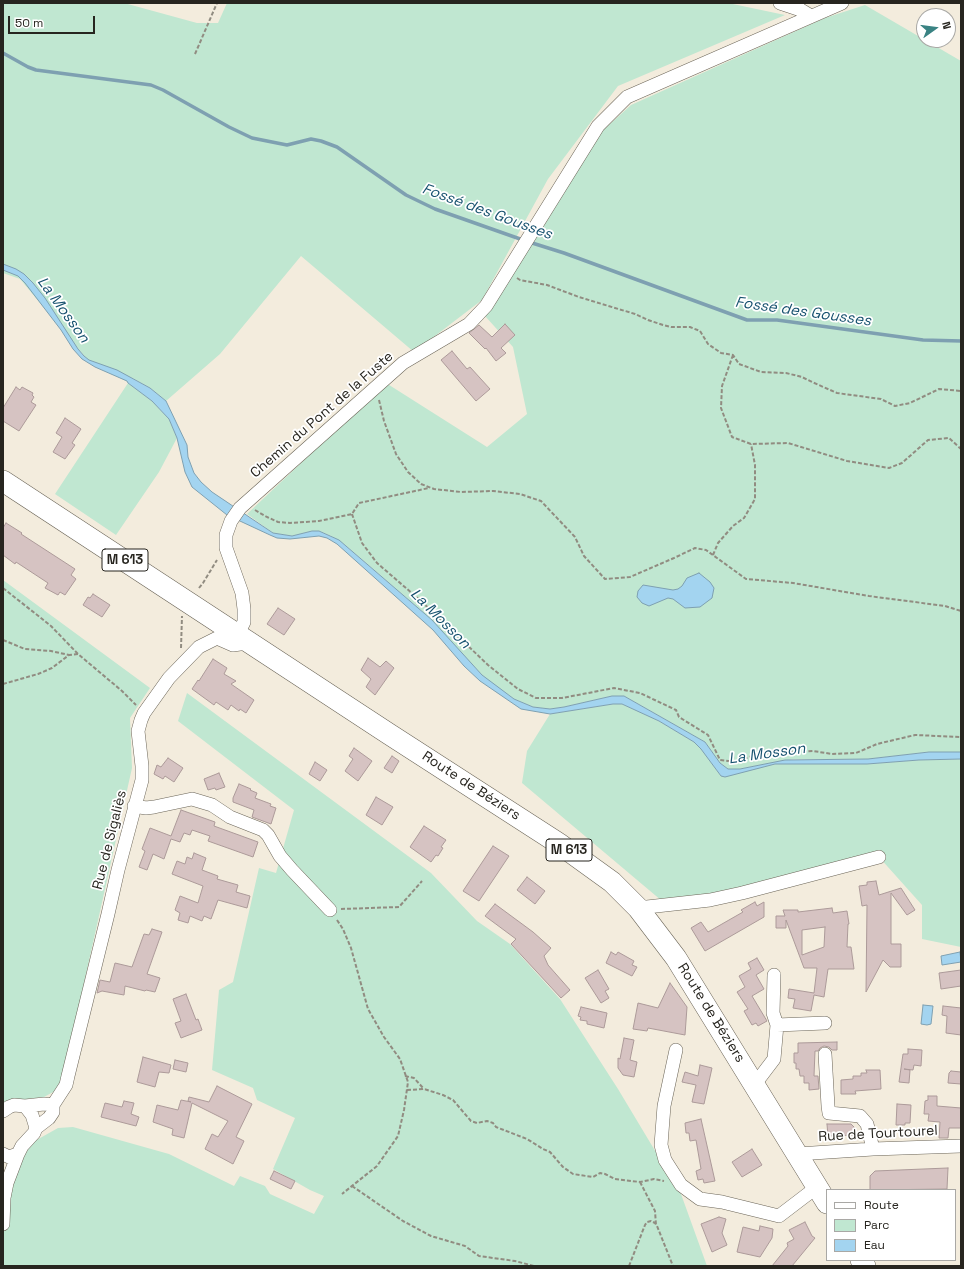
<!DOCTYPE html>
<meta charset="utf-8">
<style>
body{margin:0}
#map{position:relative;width:964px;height:1269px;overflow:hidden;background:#f3ecdd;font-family:"Space Grotesk",sans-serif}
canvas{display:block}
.frame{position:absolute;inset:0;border:4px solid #27251f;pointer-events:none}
.legend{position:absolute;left:826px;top:1189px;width:130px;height:72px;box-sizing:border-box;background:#fff;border:1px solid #a9a8a5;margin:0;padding:5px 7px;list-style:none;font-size:12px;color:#27251f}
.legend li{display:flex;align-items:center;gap:8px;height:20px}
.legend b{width:20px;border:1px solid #a9a8a5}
.north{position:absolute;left:916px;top:8px;width:40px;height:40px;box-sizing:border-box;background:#fff;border:1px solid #a9a8a5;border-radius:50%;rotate:76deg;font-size:11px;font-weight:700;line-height:16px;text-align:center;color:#27251f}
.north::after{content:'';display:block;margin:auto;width:14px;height:18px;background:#3a8383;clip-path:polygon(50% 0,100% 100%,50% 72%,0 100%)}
.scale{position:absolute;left:8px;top:16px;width:87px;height:18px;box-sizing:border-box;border:2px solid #27251f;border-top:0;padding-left:5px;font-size:12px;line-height:14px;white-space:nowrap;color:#27251f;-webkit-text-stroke:3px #fff;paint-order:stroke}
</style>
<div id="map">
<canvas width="964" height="1269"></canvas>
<div class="frame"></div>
<ul class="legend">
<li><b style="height:5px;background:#fff"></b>Route</li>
<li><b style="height:11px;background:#c0e7d1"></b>Parc</li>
<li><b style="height:11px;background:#a3d4f0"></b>Eau</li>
</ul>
<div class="north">N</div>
<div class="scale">50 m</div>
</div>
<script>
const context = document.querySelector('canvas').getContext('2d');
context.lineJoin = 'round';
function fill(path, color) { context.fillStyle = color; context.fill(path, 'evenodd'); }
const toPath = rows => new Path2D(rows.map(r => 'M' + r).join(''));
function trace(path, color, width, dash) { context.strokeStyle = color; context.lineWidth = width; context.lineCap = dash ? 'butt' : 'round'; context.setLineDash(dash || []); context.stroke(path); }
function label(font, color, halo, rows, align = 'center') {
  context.font = font + ' "Space Grotesk",sans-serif'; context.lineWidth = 3.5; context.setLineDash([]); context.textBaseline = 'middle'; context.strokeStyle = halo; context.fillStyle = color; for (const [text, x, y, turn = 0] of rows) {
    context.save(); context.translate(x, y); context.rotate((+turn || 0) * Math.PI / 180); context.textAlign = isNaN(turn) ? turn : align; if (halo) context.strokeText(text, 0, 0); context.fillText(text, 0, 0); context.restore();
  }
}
fill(toPath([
 [3,3,124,3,197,23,218,23,227,3,728,3,785,15,618,86,548,179,482,300,414,352,301,256,220,354,166,401,150,388,132,378,128,382,91,364,20,279,3,273],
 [865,5,961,61,961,752,929,752,868,759,794,759,740,769,728,769,720,763,705,742,624,696,612,696,564,707,550,709,533,707,514,699,489,682,457,649,432,620,345,545,331,536,319,531,312,531,292,536,273,533,247,514,386,383,487,447,527,414,513,347,485,316,542,229,600,133,631,105,825,18],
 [128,383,152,401,169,419,177,438,159,472,116,535,55,494],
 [3,580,150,688,130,718,132,768,78,1010,63,1074,57,1090,44,1097,3,1102],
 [187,693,431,873,477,921,510,944,560,999,618,1089,681,1194,707,1266,3,1266,3,1183,11,1191,19,1163,33,1142,58,1128,73,1127,169,1154,234,1186,240,1176,265,1186,270,1194,314,1214,324,1196,310,1190,273,1169,295,1118,257,1100,253,1088,212,1070,219,990,233,982,259,868,276,873,294,810,178,721],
 [613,704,622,704,636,710,659,721,694,742,701,748,721,776,775,764,867,764,919,760,961,759,961,947,922,939,922,905,879,857,710,897,662,901,522,783,527,751,550,714]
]), '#c0e7d1');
const water = toPath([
 [3,264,16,269,24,274,33,283,45,298,78,349,84,356,89,360,117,370,150,388,166,401,187,445,188,457,194,473,201,482,212,492,273,533,292,536,312,531,319,531,339,540,432,620,482,675,514,699,533,707,550,709,564,707,612,696,624,696,705,742,720,763,728,769,740,769,785,760,868,759,929,752,961,752,961,759,919,760,867,764,775,764,725,777,721,776,701,749,694,742,659,721,622,704,613,704,550,714,521,709,480,681,464,666,433,630,337,544,327,538,319,536,290,539,277,538,270,535,227,515,192,487,185,472,177,438,169,419,152,401,128,383,127,381,95,367,82,359,73,349,61,330,25,283,18,276,3,270,3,264],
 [699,573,710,582,714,588,712,598,700,607,685,608,673,599,668,598,649,606,642,603,637,597,638,591,643,585,673,590,678,589,682,586,687,578,699,573],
 [960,952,961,962,942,965,941,956,960,952],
 [923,1005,933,1006,931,1024,927,1025,921,1024,923,1005]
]);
fill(water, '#a3d4f0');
trace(water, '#7ea0b1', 1);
trace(toPath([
 [3,53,28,67,36,70,151,85,163,90,229,127,252,138,287,145,311,139,321,141,337,147,406,195,435,209,523,240],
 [529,242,564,253,747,320,777,320,923,340,961,341]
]), '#7ea0b1', 3.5);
const building = toPath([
 [505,324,515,335,501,348,506,353,496,361,486,348,485,349,469,333,479,325,492,337,505,324],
 [452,351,467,369,470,367,490,389,476,401,441,360,452,351],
 [16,387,20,390,22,387,33,393,32,395,34,397,31,402,36,405,19,431,3,421,3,408,16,387],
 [65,418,81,429,72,443,75,445,65,459,53,452,62,437,56,433,65,418],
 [6,523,22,533,21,534,75,569,71,575,76,579,65,595,60,592,58,595,45,588,48,583,16,562,15,564,3,555,3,528,6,523],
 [93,594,110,605,102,617,83,605,88,597,90,598,93,594],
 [278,608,295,619,284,635,267,624,278,608],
 [368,658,380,667,386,661,394,668,375,695,366,687,371,679,361,670,368,658],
 [213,659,227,668,224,674,236,681,231,684,254,700,246,713,240,709,239,711,231,705,228,710,216,702,214,705,192,689,198,680,199,681,213,659],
 [354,748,372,761,358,781,345,771,353,759,349,756,354,748],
 [392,756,399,761,392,773,384,768,392,756],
 [168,758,183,768,174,782,165,776,163,779,154,774,157,765,161,767,168,758],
 [315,762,327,770,320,781,309,774,315,762],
 [219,773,225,787,216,790,215,788,208,790,204,779,219,773],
 [239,784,251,789,250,790,257,793,255,798,271,804,270,806,276,808,271,824,252,817,254,810,233,802,233,798,239,784],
 [376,797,393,807,382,825,366,815,376,797],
 [181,810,215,822,214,826,258,842,253,857,208,841,210,836,192,830,190,835,184,833,180,842,171,839,164,859,153,854,147,870,139,867,145,851,142,849,150,828,171,836,181,810],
 [424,826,446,840,441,847,443,848,438,856,436,855,431,862,410,847,424,826],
 [493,846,509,856,479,901,463,891,493,846],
 [194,853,206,858,202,870,218,876,217,879,238,885,236,892,250,896,247,908,218,900,211,919,204,916,202,921,190,916,188,923,178,920,180,913,175,910,180,896,198,903,203,886,172,874,177,861,185,864,187,857,192,859,194,853],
 [527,877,545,891,535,904,517,890,527,877],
 [876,881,879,895,901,888,915,910,907,915,891,893,891,944,901,944,901,967,890,967,883,960,866,992,867,905,862,906,859,886,867,885,867,882,876,881],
 [755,902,757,906,764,902,764,917,705,951,691,928,701,922,708,932,743,912,741,910,755,902],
 [495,904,533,932,551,948,544,956,548,965,570,990,561,998,511,944,516,939,485,916,495,904],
 [832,908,833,913,847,911,849,924,848,924,847,947,851,947,854,969,828,969,824,997,814,995,811,1011,793,1008,795,999,788,998,789,989,814,993,817,968,804,968,786,920,786,928,776,928,776,916,785,916,783,910,798,910,798,912,832,908],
 [825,927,824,947,802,955,802,930,825,927],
 [152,929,162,932,147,974,160,978,155,992,146,990,145,991,125,986,124,995,102,991,97,993,100,980,110,982,115,963,132,967,144,934,149,935,152,929],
 [611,952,616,955,618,952,634,961,632,965,637,967,632,976,606,963,611,952],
 [757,958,764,970,756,975,764,989,752,996,767,1021,758,1026,756,1023,752,1025,744,1011,748,1009,737,992,745,987,739,976,751,969,748,963,757,958],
 [598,970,609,989,605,991,609,998,601,1003,585,978,598,970],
 [961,970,961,986,941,989,939,973,961,970],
 [670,983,687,1007,685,1035,648,1028,647,1031,633,1029,638,1003,658,1008,670,983],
 [186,994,196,1020,198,1019,202,1030,181,1038,175,1023,181,1021,173,999,186,994],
 [943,1006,961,1008,961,1035,946,1033,947,1016,942,1015,943,1006],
 [581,1007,607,1013,604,1028,587,1024,587,1021,580,1020,581,1017,578,1016,581,1007],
 [624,1038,634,1040,630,1060,637,1062,634,1077,623,1075,618,1068,618,1058,620,1059,624,1038],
 [837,1042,837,1050,832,1050,829,1047,824,1046,820,1048,818,1051,815,1051,814,1076,818,1076,819,1089,809,1090,809,1083,804,1083,804,1076,800,1076,799,1069,796,1069,796,1063,794,1063,794,1053,798,1053,798,1043,837,1042],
 [908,1049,922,1050,921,1066,914,1065,913,1070,904,1069,910,1070,909,1083,899,1082,903,1054,908,1054,908,1049],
 [143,1057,171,1065,169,1073,159,1072,155,1087,137,1082,143,1057],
 [175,1060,188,1063,186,1072,173,1069,175,1060],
 [700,1065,712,1068,704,1104,692,1102,696,1085,682,1082,685,1072,698,1076,700,1065],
 [866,1070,880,1070,881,1089,855,1091,856,1094,841,1094,841,1080,853,1079,853,1076,861,1076,861,1073,867,1073,866,1070],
 [951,1071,961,1072,961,1084,948,1083,949,1073,951,1071],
 [217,1086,252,1104,236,1137,244,1141,233,1164,205,1149,212,1134,218,1137,228,1121,192,1103,184,1138,172,1135,173,1129,153,1122,157,1105,178,1110,181,1100,191,1102,188,1101,189,1097,209,1102,217,1086],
 [928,1096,937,1096,937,1106,961,1108,961,1128,949,1128,948,1138,939,1138,940,1122,928,1121,929,1114,924,1114,925,1101,928,1100,928,1096],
 [124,1101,134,1103,131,1114,139,1117,136,1126,101,1117,105,1103,122,1107,124,1101],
 [897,1104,911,1105,910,1123,905,1123,905,1125,896,1125,897,1104],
 [701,1119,715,1181,704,1183,703,1179,698,1180,696,1171,701,1169,696,1140,690,1141,689,1133,686,1133,685,1123,701,1119],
 [827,1124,851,1124,854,1127,854,1135,828,1136,827,1124],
 [752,1149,762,1165,742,1177,732,1162,752,1149],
 [948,1168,947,1189,870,1190,870,1176,875,1171,948,1168],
 [274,1171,295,1181,291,1189,270,1179,274,1171],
 [719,1217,726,1219,722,1233,727,1245,712,1252,701,1224,719,1217],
 [805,1222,812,1236,815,1238,792,1266,772,1266,788,1246,787,1243,794,1239,789,1230,805,1222],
 [760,1226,773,1229,772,1238,760,1257,737,1252,743,1227,759,1231,760,1226]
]);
fill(building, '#d6c3c2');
trace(building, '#ac9a99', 1);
const minor = toPath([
 [780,3,801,10,811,16],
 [238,634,244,622,244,609,242,593,226,548,226,535,231,521,240,508,403,363,469,324,486,306,598,126,627,97,842,3],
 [134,806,146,808,154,807,192,799,212,805,230,817,263,830,268,835,280,856,292,870,330,910],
 [638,908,710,900,742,893,879,857],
 [774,975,773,1013,777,1025],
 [676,1050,664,1106,661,1145,665,1160,681,1185,700,1199,722,1202,779,1216,817,1187],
 [825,1054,828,1106,829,1113,860,1116,867,1124,873,1149],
 [755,1084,774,1059,777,1025,825,1023],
 [25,1106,44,1104,53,1105],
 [3,1111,9,1107,14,1105,25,1106,32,1115,36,1128,34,1133,22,1146,18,1154,9,1157,3,1154],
 [36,1128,49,1118,53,1112,53,1105,66,1085,68,1076,108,914,118,870,142,780,142,766,138,731,141,720,144,713,169,678,199,647,217,638,233,645,240,644,246,640],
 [798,1154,873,1149,961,1146],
 [3,1224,4,1198,7,1183,18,1154]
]);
const primary = toPath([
 [3,481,389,734,558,843,612,882,638,908,676,958,827,1203],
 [861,1260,865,1266]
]);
trace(minor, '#6b6558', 14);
trace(primary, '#6b6558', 22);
trace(toPath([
 [195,54,217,3],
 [517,278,520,280,547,285,579,297,635,314,648,320,663,325,671,327,690,327,700,331,708,344,721,353,733,355,739,364,761,372,786,373,802,377,812,382,837,393,881,399,895,406,910,403,939,389,961,391],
 [733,355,722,386,721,408,732,437,751,444,788,443,847,461,889,468,902,463,928,440,949,438,961,449],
 [379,400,384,421,396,454,408,472,421,484,434,489,461,492,493,491,520,494,541,501,575,537,584,556,605,579,630,577,674,558,695,548,706,550,746,579,793,583,869,596,945,606,961,611],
 [255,510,267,517,278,522,290,523,319,521,352,514,359,503,429,488],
 [352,514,362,543,377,563,421,601,488,665,518,689,536,698,562,698,614,688,640,693,676,710,679,717,708,735,720,760,736,762,759,753,813,751,832,754,856,753,877,744,915,735,961,737],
 [713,555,718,543,733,526,744,518,755,499,755,465,751,444],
 [3,588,51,626,78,654],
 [199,588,203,583,217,560],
 [3,640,25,649,51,651,69,655],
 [181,648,182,616],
 [3,684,38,674,52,668,69,655,78,654,122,691,136,705],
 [341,909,399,907,422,881],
 [337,920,343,929,351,948,368,1009,384,1037,400,1059,408,1082,404,1110,398,1136,377,1166,342,1194],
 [405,1076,414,1078,424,1089],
 [407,1090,424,1089,443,1095,453,1100,471,1121,477,1123,487,1121,493,1123,496,1127,527,1139,543,1149,550,1152,563,1167,573,1174,593,1177,600,1173,605,1174,615,1179,640,1182,654,1179,664,1181],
 [640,1182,655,1211,656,1225],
 [352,1186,403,1221,431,1236,465,1246,479,1256,515,1261,534,1266],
 [553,1266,563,1266],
 [629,1266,645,1225,647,1222,651,1221,655,1223,657,1226,673,1266]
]), '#918c81', 2, [4, 2]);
trace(minor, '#fff', 13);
trace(primary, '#fff', 21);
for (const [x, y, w] of [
 [125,560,46],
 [569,850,46]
]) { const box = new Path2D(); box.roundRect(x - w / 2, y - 11, w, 22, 3); context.fillStyle = '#fff'; context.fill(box); trace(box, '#27251f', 1); }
label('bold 13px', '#27251f', null, [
 ["M 613",125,560],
 ["M 613",569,850]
]);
label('14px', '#27251f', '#fff', [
 ["Chemin du Pont de la Fuste",322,415,-41],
 ["Route de Béziers",471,786,33],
 ["Rue de Sigaliès",110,840,-76],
 ["Route de Béziers",711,1013,58],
 ["Rue de Tourtourel",878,1134,-3]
]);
label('italic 15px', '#17526f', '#fff', [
 ["Fossé des Gousses",487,212,20],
 ["La Mosson",63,310,54],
 ["Fossé des Gousses",803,312,8],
 ["La Mosson",440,619,45],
 ["La Mosson",767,754,-8]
]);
</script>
